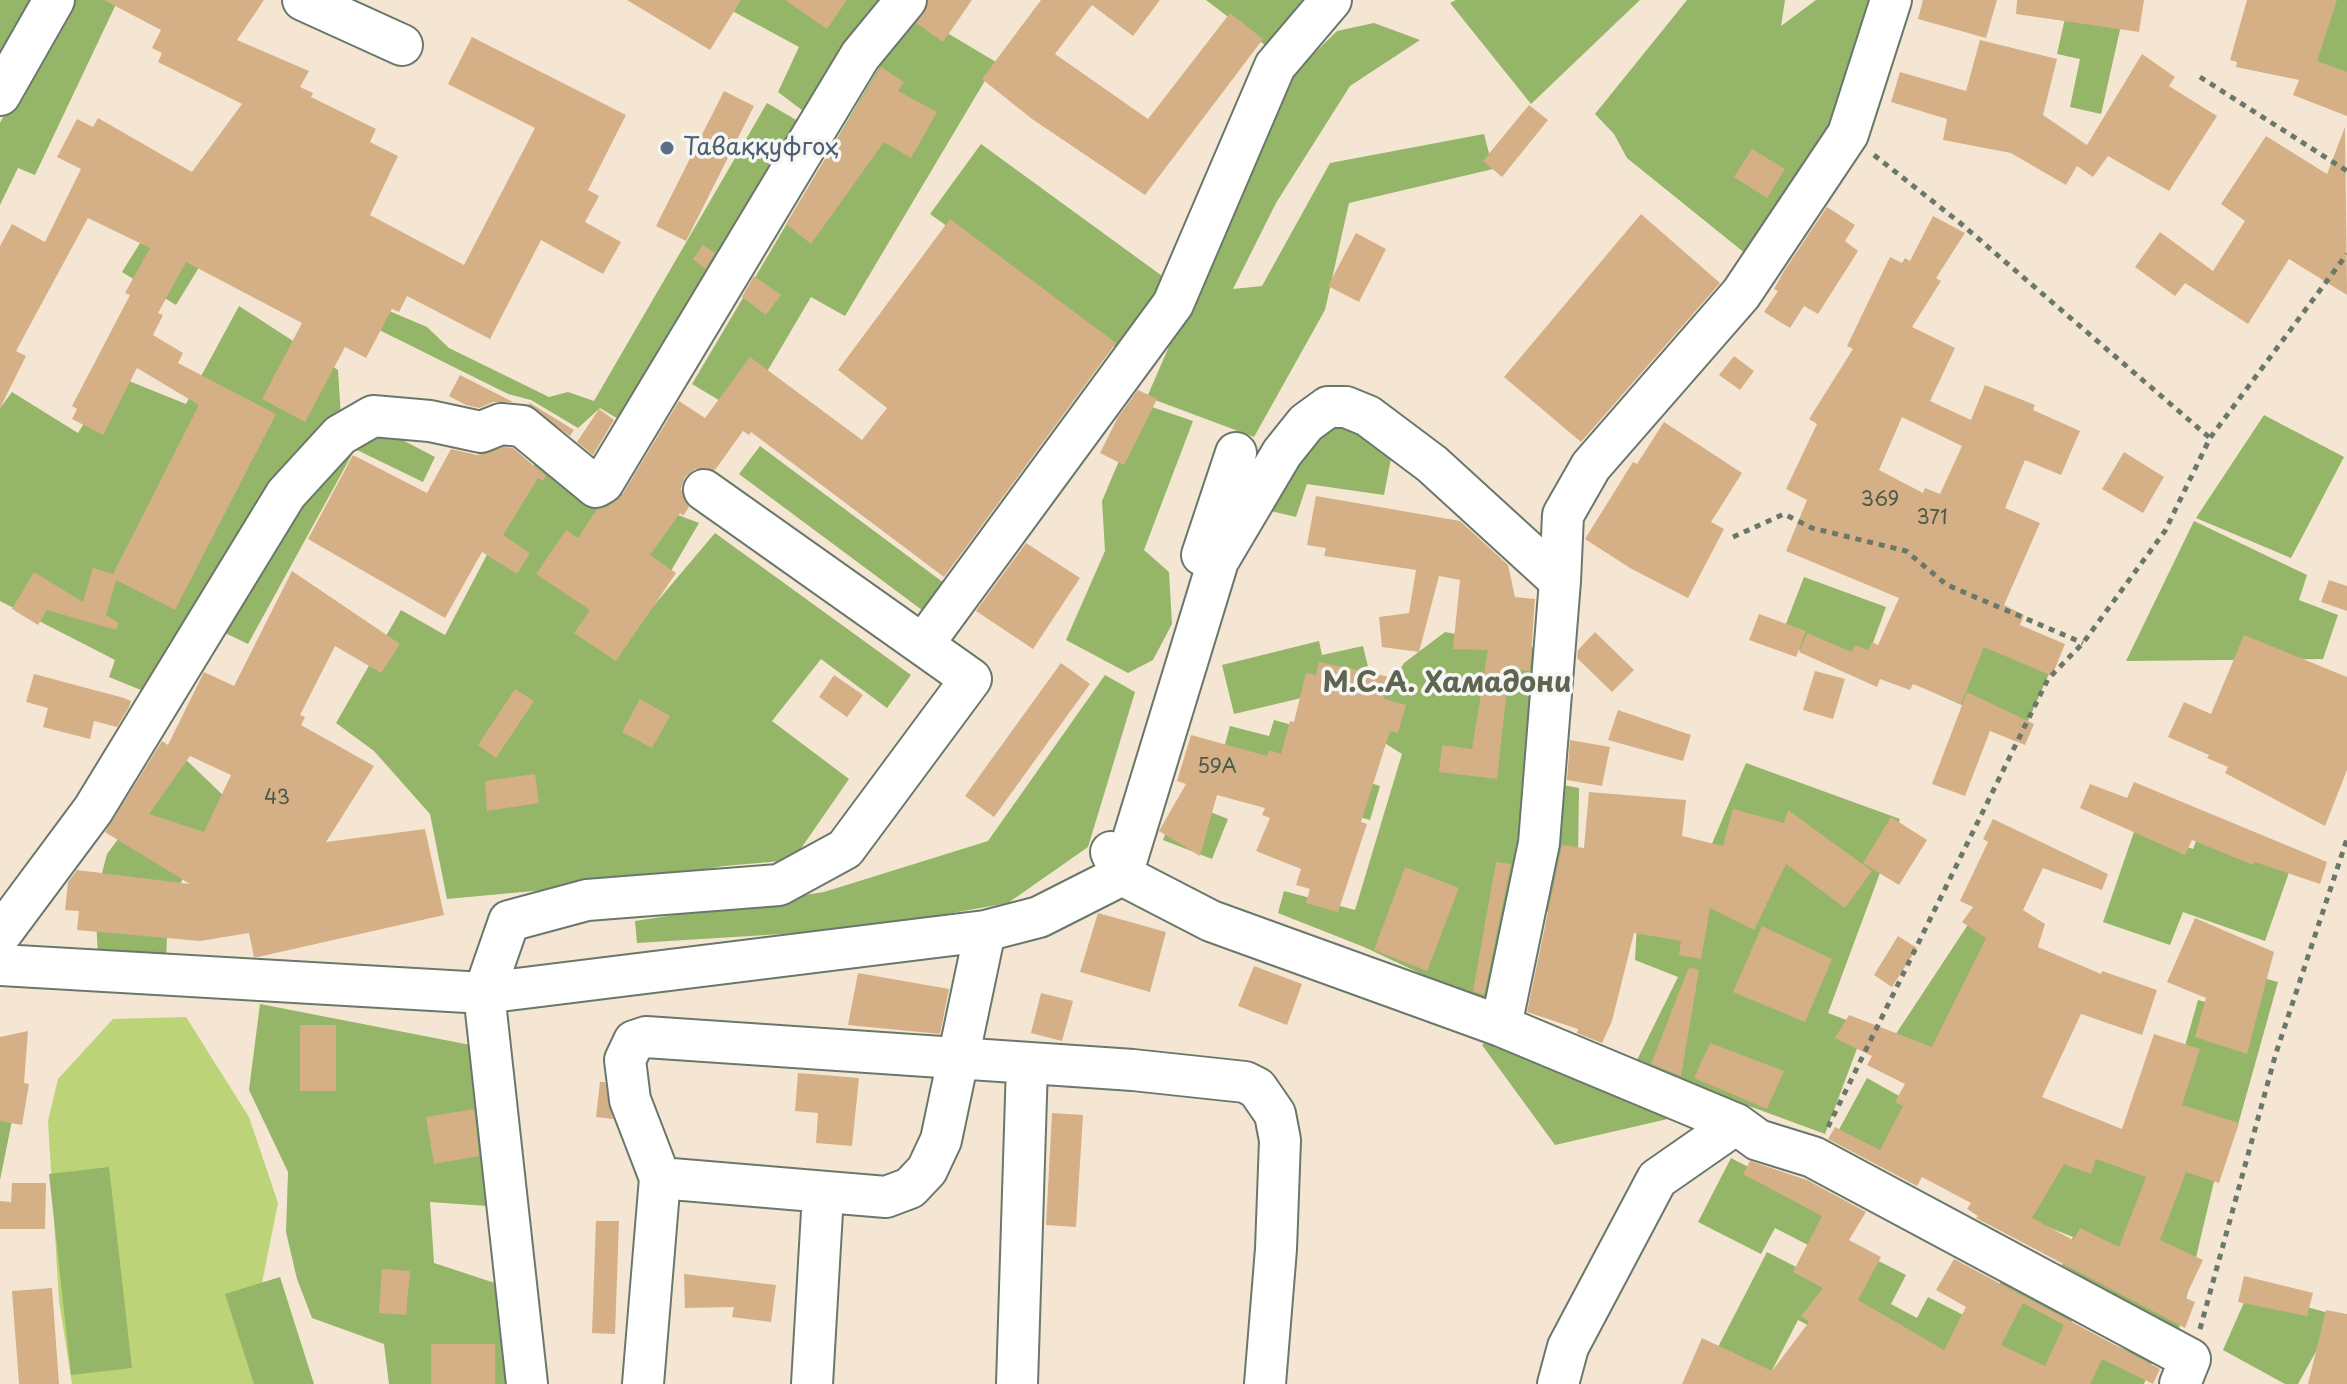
<!DOCTYPE html>
<meta charset="utf-8">
<style>
body{margin:0}
canvas{display:block;background:#f4e6d2}
</style>
<canvas width="2347" height="1384"></canvas>
<script>
const context = document.querySelector('canvas').getContext('2d');
context.lineJoin = 'round';
function fill(path, color) { context.fillStyle = color; context.fill(path, 'evenodd'); }
const toPath = rows => new Path2D(rows.map(r => 'M' + r).join(''));
function trace(path, color, width, dash) { context.strokeStyle = color; context.lineWidth = width; context.lineCap = dash ? 'butt' : 'round'; context.setLineDash(dash || []); context.stroke(path); }
function label(font, color, halo, rows, align = 'center') {
  context.font = font + ' "Playpen Sans",sans-serif'; context.lineWidth = 7; context.setLineDash([]); context.textBaseline = 'middle'; context.strokeStyle = halo; context.fillStyle = color; for (const [text, x, y, turn = 0] of rows) {
    context.save(); context.translate(x, y); context.rotate((+turn || 0) * Math.PI / 180); context.textAlign = isNaN(turn) ? turn : align; if (halo) context.strokeText(text, 0, 0); context.fillText(text, 0, 0); context.restore();
  }
}
fill(toPath([
 [186,1017,249,1117,278,1203,262,1283,258,1384,72,1384,59,1301,48,1121,58,1079,113,1019]
]), '#bcd378');
fill(toPath([
 [0,0,29,0,0,62],
 [63,0,118,0,35,175,18,168,0,205,0,123],
 [712,0,901,0,815,120,778,92,799,47],
 [1206,0,1307,0,1274,52],
 [1456,0,1640,0,1531,104,1450,3],
 [1687,0,1785,0,1781,26,1816,0,1873,0,1838,117,1746,254,1627,158,1614,134,1595,114],
 [2256,0,2347,0,2347,82,2313,71],
 [2067,9,2122,21,2101,114,2070,107,2080,59,2057,54],
 [912,12,996,62,845,316,811,297,742,414,692,384],
 [1374,23,1420,40,1350,86,1276,203,1233,289,1262,286,1330,163,1484,134,1493,169,1349,203,1325,310,1254,437,1147,397,1284,83,1337,31],
 [767,103,810,128,630,426,600,408,578,428,531,400,508,394,313,297,342,291,427,327,449,348,549,397,568,392,594,401],
 [981,144,1169,281,1119,350,930,214],
 [170,195,223,228,176,305,122,272],
 [239,306,338,370,341,418,370,423,435,457,423,482,355,449,248,644,217,629,163,699,109,677,115,660,0,601,0,408,12,392,78,433,114,375,186,404],
 [1143,404,1193,421,1144,550,1169,572,1172,624,1153,660,1128,673,1066,640,1105,551,1102,501],
 [1332,415,1393,448,1384,495,1307,484,1296,517,1254,507],
 [2264,415,2344,457,2291,558,2196,518],
 [760,446,944,583,922,610,739,474],
 [536,461,699,523,644,617,715,533,911,675,887,708,821,659,772,721,849,779,793,860,724,866,631,882,447,899,430,814,374,751,336,723,401,610,445,635],
 [2194,521,2307,575,2299,600,2338,615,2323,659,2126,661],
 [1804,577,1886,607,1862,673,1779,642],
 [1962,613,2057,656,2023,732,1928,690],
 [1445,632,1547,650,1492,1007,1364,947,1278,913,1284,891,1355,910,1402,754,1364,730,1404,663],
 [1319,641,1322,655,1363,646,1376,699,1314,695,1234,714,1222,665],
 [1105,675,1135,692,1088,847,1008,903,863,929,637,943,635,921,824,892,988,841],
 [1274,720,1357,743,1348,776,1380,786,1370,820,1216,777,1230,726,1269,736],
 [181,755,227,799,168,906,166,963,98,957,95,899,107,854],
 [1746,763,1900,819,1828,1013,1865,1027,1825,1134,1635,1064,1678,977,1635,960,1637,925,1530,909,1547,782,1579,788,1578,858,1703,865],
 [1178,799,1228,819,1212,859,1163,840],
 [2201,828,2293,861,2265,941,2183,912,2170,945,2103,922,2135,829,2193,849],
 [1973,917,1997,933,1939,1088,1884,1052],
 [2234,970,2278,982,2236,1132,2166,1113,2198,1000,2224,1007],
 [260,1004,486,1048,502,1207,430,1202,434,1263,495,1283,511,1384,389,1384,384,1344,312,1318,297,1279,286,1232,288,1172,249,1090],
 [1496,1034,1672,1118,1555,1145,1482,1045],
 [1867,1078,1944,1121,1912,1180,1835,1137],
 [0,1090,16,1101,0,1180],
 [2085,1133,2217,1169,2178,1333,2062,1265,2073,1237,2028,1219,2051,1171],
 [1731,1158,1856,1223,1837,1260,1775,1228,1761,1254,1698,1222],
 [109,1167,132,1368,71,1375,49,1174],
 [1859,1251,1906,1275,1891,1304,1917,1318,1928,1297,1979,1323,2001,1281,2073,1319,2040,1384,1850,1347,1798,1320,1765,1384,1699,1384,1767,1252,1839,1289],
 [280,1277,314,1384,254,1384,225,1294],
 [2249,1291,2336,1315,2298,1384,2285,1384,2223,1350],
 [2092,1337,2153,1360,2144,1384,2074,1384]
]), '#95b568');
fill(toPath([
 [104,0,264,0,237,40,309,71,300,87,313,93,311,97,376,129,370,142,398,156,370,215,464,265,535,128,448,84,472,37,626,115,588,190,599,196,585,222,621,242,603,274,541,240,490,339,407,296,399,312,392,309,366,358,345,347,305,422,262,399,302,323,186,262,158,313,163,315,153,335,183,353,178,363,276,414,175,610,116,580,106,615,119,623,116,630,47,610,38,625,12,609,34,572,83,602,93,568,113,574,199,405,137,368,103,435,72,419,77,409,72,406,130,295,125,293,150,248,88,218,16,351,26,356,0,408,0,246,12,224,45,242,81,169,57,157,77,119,93,127,98,118,192,172,242,104,158,62,162,53,152,48,161,30],
 [627,0,741,0,710,50],
 [785,0,847,0,827,29],
 [928,0,972,0,943,42,916,23],
 [1041,0,1160,0,1133,36,1092,5,1055,54,1148,119,1230,13,1263,39,1145,195,1032,119,982,79],
 [1923,0,1997,0,1986,38,1918,19],
 [2017,0,2144,0,2139,32,2016,14],
 [2247,0,2337,0,2317,61,2347,72,2347,116,2293,95,2299,80,2236,67,2237,62,2230,60],
 [1980,40,2057,59,2043,115,2087,145,2142,54,2175,77,2169,86,2217,116,2169,191,2108,156,2093,177,2077,166,2066,185,2011,153,1943,140,1947,119,1891,102,1900,72,1966,91],
 [881,67,904,82,898,91,937,112,911,158,884,142,811,244,786,224],
 [724,91,754,106,686,241,656,226],
 [1529,105,1548,120,1502,177,1483,161],
 [2345,127,2347,295,2289,259,2248,324,2185,283,2175,296,2135,267,2160,232,2213,271,2245,221,2221,204,2266,136,2327,174],
 [1752,149,1785,169,1767,198,1734,177],
 [1827,207,1855,225,1845,241,1858,251,1818,314,1804,306,1790,328,1764,312,1778,291,1774,289,1784,271],
 [1641,214,1720,283,1581,442,1504,377],
 [1933,216,1965,233,1936,278,1941,281,1912,327,1955,348,1930,401,1971,420,1985,385,2035,405,2033,410,2080,431,2061,475,2025,460,2005,508,2040,523,2004,605,2024,615,2020,625,2065,644,2052,676,1984,647,1961,704,1913,684,1910,690,1880,679,1877,687,1799,652,1807,633,1852,652,1855,645,1868,650,1872,642,1878,645,1899,598,1786,551,1807,500,1786,489,1817,424,1809,419,1853,349,1847,346,1890,257,1902,263,1905,258,1910,261],
 [1902,417,1962,446,1940,494,1925,488,1923,493,1879,470],
 [950,219,1116,343,944,577,751,432,749,435,743,431,715,470,695,469,685,477,681,489,689,507,683,516,680,513,650,555,676,573,616,661,574,633,590,610,536,574,566,530,578,538,597,509,607,507,622,495,679,401,705,418,750,357,862,440,887,408,838,370],
 [1356,233,1386,249,1359,302,1328,286],
 [703,245,715,253,705,269,693,259],
 [754,276,781,295,766,315,742,297],
 [1734,356,1754,371,1740,390,1719,375],
 [460,375,513,402,493,402,479,408,466,405,449,396],
 [1138,390,1157,399,1124,465,1100,453,1118,417],
 [530,403,574,430,570,436,528,405],
 [599,409,614,420,593,455,577,442],
 [1664,422,1742,473,1711,522,1724,529,1688,598,1630,568,1585,539,1633,462,1637,464],
 [504,447,513,448,546,476,543,481,538,478,503,535,530,553,517,574,482,552,445,618,308,539,353,455,427,493,451,449,477,455],
 [2124,452,2164,477,2143,513,2102,489],
 [1316,496,1460,521,1508,565,1515,597,1535,599,1530,671,1509,669,1497,779,1439,772,1442,745,1472,749,1488,650,1453,649,1460,580,1439,576,1419,652,1382,647,1379,617,1409,613,1416,570,1324,556,1326,548,1307,545],
 [1026,543,1080,578,1033,649,976,611],
 [292,571,400,644,381,673,335,646,300,715,305,717,301,725,374,766,326,842,425,829,444,915,258,957,254,957,249,933,200,941,77,930,79,911,65,910,68,882,77,870,190,884,105,832,162,741,168,745,204,672,234,686],
 [190,756,231,775,204,832,149,814],
 [2329,580,2347,586,2347,611,2321,602],
 [1759,614,1806,631,1796,657,1749,640],
 [1595,632,1634,670,1612,692,1577,658,1578,650],
 [2244,635,2347,677,2347,770,2325,826,2225,773,2228,767,2207,758,2209,755,2168,737,2184,702,2211,714],
 [1319,662,1390,677,1384,699,1406,705,1398,733,1390,731,1361,822,1367,824,1338,912,1306,903,1310,889,1296,885,1301,869,1256,851,1270,818,1262,815,1265,808,1217,795,1200,856,1159,831,1186,784,1177,781,1191,735,1267,756,1269,750,1281,754,1290,721,1294,722,1306,673,1316,675],
 [1061,663,1090,684,994,817,965,796],
 [1815,671,1845,679,1833,719,1803,710],
 [34,674,124,698,131,701,129,707,117,727,94,721,90,739,43,727,48,708,26,702],
 [834,675,863,695,847,717,819,697],
 [515,689,534,701,496,758,478,745],
 [1967,692,2034,724,2025,745,1990,731,1965,796,1932,784],
 [640,699,670,716,652,748,622,732],
 [1618,710,1691,735,1683,761,1608,740],
 [1570,740,1610,747,1602,786,1567,780],
 [535,774,539,803,487,811,485,781],
 [2134,782,2327,862,2320,884,2255,862,2253,865,2192,840,2185,855,2080,808,2090,784,2127,798],
 [1589,792,1686,800,1682,836,1723,846,1733,809,1784,823,1788,810,1872,871,1845,908,1786,864,1754,930,1710,908,1701,959,1679,955,1681,941,1634,933,1612,1021,1602,1043,1577,1033,1578,1029,1527,1012,1562,845,1584,848],
 [1891,817,1927,840,1899,885,1863,863],
 [1993,819,2108,874,2102,890,2043,868,2023,910,2045,924,2038,947,2101,974,2102,971,2157,990,2142,1035,2081,1014,2042,1097,2122,1129,2154,1034,2200,1049,2182,1105,2239,1123,2219,1183,2186,1172,2160,1240,2203,1260,2185,1298,2195,1302,2185,1328,1976,1218,1978,1216,1967,1209,1971,1203,1922,1177,1917,1186,1828,1139,1835,1127,1880,1150,1903,1106,1895,1102,1905,1084,1867,1065,1872,1056,1835,1038,1849,1015,1932,1047,1986,938,1962,922,1973,907,1960,901,1988,842,1983,839],
 [2096,1159,2146,1177,2119,1247,2080,1228,2073,1240,2032,1218,2064,1164,2091,1174],
 [1496,862,1511,864,1484,995,1473,991],
 [1405,867,1459,888,1427,971,1374,950],
 [1098,913,1166,932,1150,992,1080,972],
 [2195,918,2274,952,2247,1054,2195,1037,2206,998,2167,982],
 [1762,926,1832,959,1805,1022,1733,992],
 [1898,936,1917,948,1892,987,1874,975],
 [1254,966,1302,984,1287,1025,1238,1006],
 [1689,967,1699,970,1681,1076,1651,1064],
 [858,973,949,989,940,1034,848,1025],
 [1041,993,1073,1001,1062,1041,1031,1033],
 [300,1025,336,1025,336,1091,300,1091],
 [28,1031,24,1083,29,1084,22,1125,0,1121,0,1037],
 [1710,1043,1784,1071,1767,1109,1694,1078],
 [798,1073,859,1078,852,1146,816,1143,818,1113,795,1111],
 [600,1082,605,1082,613,1119,596,1117],
 [474,1109,479,1156,434,1164,426,1117],
 [1052,1113,1083,1115,1076,1227,1046,1225],
 [1750,1161,1807,1180,1866,1212,1849,1240,1881,1257,1858,1300,1944,1350,1966,1307,1936,1290,1954,1259,2160,1369,2153,1384,2102,1359,2090,1384,1682,1384,1702,1338,1772,1371,1809,1322,1801,1316,1823,1288,1793,1272,1822,1216,1743,1174],
 [2023,1303,2064,1325,2045,1366,2001,1345],
 [12,1183,46,1183,45,1229,0,1229,0,1201,11,1202],
 [596,1221,619,1221,615,1334,592,1333],
 [382,1269,410,1271,406,1315,379,1313],
 [684,1274,776,1285,771,1322,732,1317,734,1307,685,1308],
 [2244,1276,2313,1293,2307,1316,2238,1302],
 [52,1288,59,1384,19,1384,12,1291],
 [2326,1310,2347,1314,2347,1384,2308,1384],
 [431,1344,495,1344,495,1384,431,1384]
]), '#d5b087');
const minor = toPath([
 [303,0,402,45],
 [0,95,54,0],
 [1202,555,1236,453],
 [1560,581,1432,464,1368,416,1346,407,1328,407,1306,423,1282,453,1218,561,1122,875,1211,921,1501,1026,1539,843,1560,581,1563,515,1591,466,1741,294,1848,134,1891,0],
 [924,643,1173,304,1275,66,1331,0],
 [0,935,93,810,286,494,340,435,373,416,430,421,481,432,501,424,522,426,596,487,603,483,860,56,906,0],
 [0,965,484,993,985,931,1039,917,1122,875,1111,852],
 [1501,1026,1736,1124,1657,1179,1568,1347,1558,1384],
 [1736,1124,1758,1140,1813,1157,2190,1359,2180,1384],
 [660,1178,886,1197,910,1188,927,1170,941,1140,985,931],
 [527,1384,484,993,509,921,587,900,779,885,845,849,971,679,704,490],
 [643,1384,660,1178,630,1100,625,1060,634,1041,646,1037,1133,1070,1245,1082,1257,1088,1275,1114,1280,1140,1276,1249,1265,1384],
 [812,1384,823,1194],
 [1017,1384,1027,1065]
]);
trace(minor, '#6a786b', 44);
trace(toPath([
 [2200,77,2347,171],
 [1874,155,1959,222,2210,438],
 [1733,537,1784,514,1812,528,1906,551,1947,585,2083,643],
 [1828,1127,2048,679,2083,643,2165,531,2210,438,2347,254],
 [2200,1329,2276,1053,2347,839]
]), '#6a786b', 5, [6, 6]);
trace(minor, '#fff', 40);
for (const [x, y, r, color] of [
 [667,148,8,"#5c6f8a"]
]) { const dot = new Path2D(); dot.arc(x, y, r, 0, 2 * Math.PI); context.fillStyle = color; context.fill(dot); trace(dot, '#f6f6f2', 3); }
label('20px', '#4c5a49', null, [
 ["369",1880,500],
 ["371",1932,518],
 ["59А",1217,767],
 ["43",277,798]
]);
label('24px', '#4e5e75', '#f6f6f2', [
 ["Таваққуфгоҳ",683,148]
], 'left');
label('bold 28px', '#5f6551', '#f6f6f2', [
 ["М.С.А. Хамадони",1447,684]
]);
</script>
